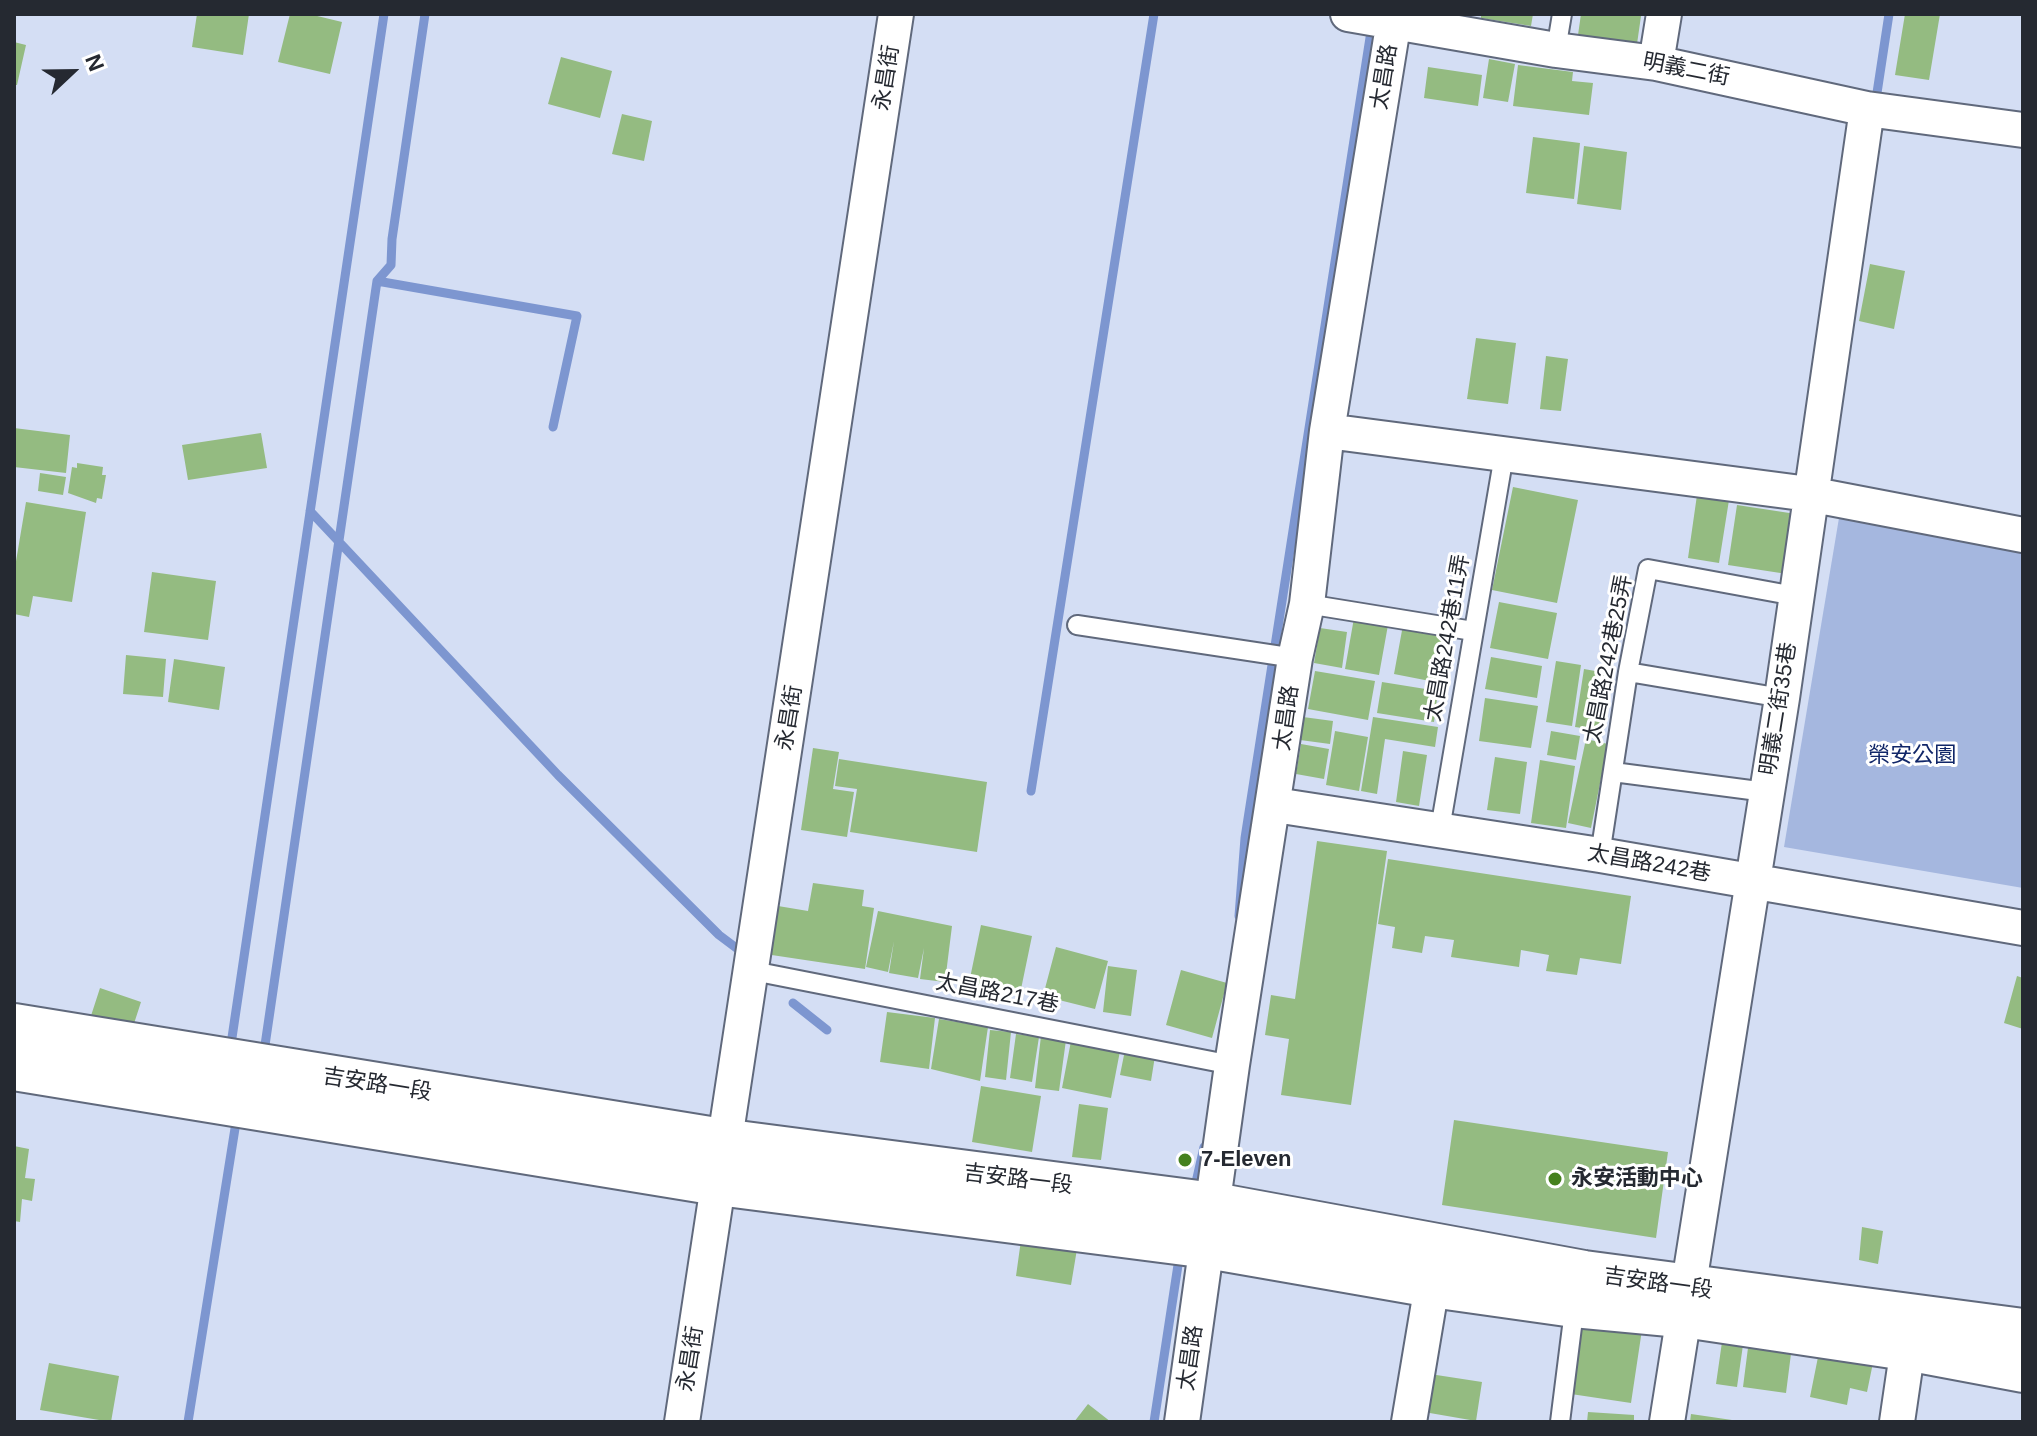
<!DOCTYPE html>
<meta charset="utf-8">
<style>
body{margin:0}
#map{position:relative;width:2037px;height:1436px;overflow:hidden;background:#d4def4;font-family:Arial,sans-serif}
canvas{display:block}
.frame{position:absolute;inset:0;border:16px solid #252931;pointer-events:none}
.north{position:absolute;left:32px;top:32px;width:80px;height:80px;-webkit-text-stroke:6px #fff;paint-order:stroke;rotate:68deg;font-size:22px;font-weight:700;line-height:32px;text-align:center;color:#252931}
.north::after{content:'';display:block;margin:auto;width:28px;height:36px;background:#252931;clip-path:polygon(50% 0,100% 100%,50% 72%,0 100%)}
</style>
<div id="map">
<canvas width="2037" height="1436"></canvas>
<div class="frame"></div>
<div class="north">N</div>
</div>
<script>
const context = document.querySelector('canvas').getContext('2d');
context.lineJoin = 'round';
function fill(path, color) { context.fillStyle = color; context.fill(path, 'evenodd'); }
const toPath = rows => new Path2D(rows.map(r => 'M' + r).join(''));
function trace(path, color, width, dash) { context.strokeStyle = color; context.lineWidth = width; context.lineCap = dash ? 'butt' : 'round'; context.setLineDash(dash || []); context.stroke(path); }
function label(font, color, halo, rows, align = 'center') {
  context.font = font + ' Arial,"Noto Sans TC",sans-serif'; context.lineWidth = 6; context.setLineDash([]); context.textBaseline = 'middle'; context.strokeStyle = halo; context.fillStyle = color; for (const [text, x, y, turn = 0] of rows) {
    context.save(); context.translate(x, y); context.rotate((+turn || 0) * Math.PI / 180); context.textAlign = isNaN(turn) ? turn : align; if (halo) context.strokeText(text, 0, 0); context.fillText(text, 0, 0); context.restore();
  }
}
fill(toPath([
 [1843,494,2023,528,2023,888,1784,847]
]), '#a5b7df');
trace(toPath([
 [1875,106,1889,14],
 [377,281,577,316,553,427],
 [310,511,558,775,719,935,747,956],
 [1031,791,1154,14],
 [1239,916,1245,838,1372,25],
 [793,1003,827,1030],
 [230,1051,384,14],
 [264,1052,377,281,391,265,392,239,425,14],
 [1194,1191,1204,1147],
 [188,1422,237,1116],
 [1154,1422,1180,1252]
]), '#7d96d0', 9);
fill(toPath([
 [197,14,249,14,243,55,192,47],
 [290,14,309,14,342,22,330,74,278,62],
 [1481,14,1533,14,1531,26,1481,18],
 [1581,14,1641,16,1637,44,1578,35],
 [1905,14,1940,14,1929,80,1895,75],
 [14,42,26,45,17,85,14,85],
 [561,57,612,71,600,118,548,104],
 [1489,59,1515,64,1508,102,1483,98],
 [1518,65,1573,72,1572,81,1593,83,1589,115,1513,106],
 [1428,67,1482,75,1478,106,1424,98],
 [622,114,652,121,644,161,612,154],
 [1533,137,1580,143,1574,199,1526,193],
 [1584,146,1627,152,1621,210,1577,204],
 [1870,264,1905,271,1894,329,1859,321],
 [1476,338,1516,343,1508,404,1467,399],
 [1546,356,1568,359,1561,411,1540,409],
 [14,428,70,435,66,473,14,467],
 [261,433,267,468,188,480,182,445],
 [77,463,103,467,102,475,106,475,102,499,97,498,96,503,68,493,72,467,77,468],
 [40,473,66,477,63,495,38,491],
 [1513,487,1578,500,1557,603,1492,590],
 [1697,495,1729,500,1719,563,1688,558],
 [26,502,86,512,72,602,33,596,29,617,14,614,14,573],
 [1737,505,1796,514,1787,574,1728,565],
 [152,572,216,581,208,640,144,632],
 [1499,602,1557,613,1548,659,1490,648],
 [1354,618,1388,625,1379,675,1345,669],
 [1403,625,1444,633,1435,682,1394,674],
 [1320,628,1347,632,1342,668,1314,663],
 [126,655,166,659,163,697,123,694],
 [1491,657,1542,666,1537,698,1485,689],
 [174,659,225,667,219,710,168,702],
 [1556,661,1581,665,1572,726,1546,722],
 [1584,669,1612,674,1603,731,1575,727],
 [1315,671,1375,681,1368,720,1308,709],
 [1382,682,1438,691,1434,722,1377,713],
 [1485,698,1538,706,1531,748,1479,741],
 [1303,717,1333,721,1330,744,1300,740],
 [1373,717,1438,727,1435,747,1385,739,1377,794,1361,791],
 [1335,731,1368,737,1359,791,1326,785],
 [1551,731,1580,736,1576,760,1547,755],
 [1586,739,1608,744,1591,828,1568,823],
 [1301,744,1329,749,1324,779,1296,774],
 [813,748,839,752,833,789,854,792,847,837,801,830],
 [1403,751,1427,755,1419,806,1396,802],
 [1495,757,1527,762,1520,814,1487,810],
 [839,759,987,782,977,852,850,832,857,789,835,786],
 [1540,760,1575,766,1566,828,1531,823],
 [1317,841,1387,851,1351,1105,1281,1095,1289,1039,1265,1035,1271,995,1295,999],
 [1388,859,1631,896,1621,964,1580,958,1577,975,1546,971,1549,955,1521,950,1519,967,1451,957,1454,940,1425,936,1422,953,1392,948,1395,927,1378,924],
 [813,883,864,890,862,906,874,908,865,969,765,954,772,905,808,911],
 [878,911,952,926,945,982,920,979,924,948,918,978,889,973,894,941,888,972,866,967],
 [981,925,1032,936,1020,994,969,983],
 [1056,947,1108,961,1095,1009,1043,996],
 [1108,966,1137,970,1131,1016,1103,1012],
 [1181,970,1227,983,1212,1038,1166,1025],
 [2017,976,2023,978,2023,1029,2004,1023],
 [100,988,141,1002,129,1039,88,1025],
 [887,1012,935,1018,929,1069,880,1062],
 [939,1019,988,1027,980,1081,931,1069],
 [990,1030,1011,1032,1006,1080,985,1077],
 [1016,1034,1039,1037,1032,1082,1010,1078],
 [1041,1036,1066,1040,1059,1091,1035,1088],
 [1071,1041,1120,1051,1111,1098,1062,1088],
 [1125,1050,1155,1056,1151,1081,1120,1075],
 [981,1086,1041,1096,1032,1152,972,1142],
 [1079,1104,1108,1108,1101,1160,1072,1157],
 [1454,1120,1668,1152,1656,1238,1442,1205],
 [14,1146,29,1149,25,1178,35,1179,32,1201,22,1199,20,1222,14,1221],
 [1862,1227,1883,1231,1878,1264,1859,1260],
 [1021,1240,1077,1249,1071,1285,1016,1276],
 [1583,1313,1643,1323,1631,1403,1571,1394],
 [1724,1328,1745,1331,1737,1387,1716,1384],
 [1750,1332,1793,1338,1786,1393,1743,1387],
 [1821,1342,1875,1353,1867,1392,1850,1388,1847,1405,1810,1397],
 [49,1363,119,1376,111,1422,40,1410],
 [1430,1374,1482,1382,1476,1421,1424,1412],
 [1088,1404,1111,1422,1074,1422],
 [1588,1412,1634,1415,1634,1422,1587,1422],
 [1691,1414,1732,1420,1732,1422,1690,1422]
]), '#94bb81');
const lane = toPath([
 [1556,50,1562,14],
 [1307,604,1473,631],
 [1077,625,1295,658],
 [1628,672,1782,698],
 [1613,772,1766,792],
 [1440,829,1504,455],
 [1600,855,1628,672,1648,569,1795,596],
 [753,971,1232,1065],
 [1560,1422,1575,1303]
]);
const street = toPath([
 [1348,14,1556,50,1656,63,1867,109,2023,130],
 [1656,63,1664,14],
 [1327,431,1809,494,2023,535],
 [1275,805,1600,855,2023,928],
 [682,1422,896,14],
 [1182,1422,1232,1065,1295,658,1307,604,1327,431,1395,14],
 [1409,1422,1432,1285,1441,1265],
 [1667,1422,1782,698,1867,109],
 [1897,1422,1911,1326]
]);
const secondary = toPath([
 [14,1026,722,1141,1214,1205,1584,1273,2023,1331],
 [14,1068,718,1183,1208,1246,1432,1285,1574,1305,1691,1316,1906,1348,2023,1370]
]);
trace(lane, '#60697c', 22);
trace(street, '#60697c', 38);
trace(secondary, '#60697c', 48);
trace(lane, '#fff', 18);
trace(street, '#fff', 34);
trace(secondary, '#fff', 44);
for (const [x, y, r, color] of [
 [1185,1160,8,"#45811e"],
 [1555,1179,8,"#45811e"]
]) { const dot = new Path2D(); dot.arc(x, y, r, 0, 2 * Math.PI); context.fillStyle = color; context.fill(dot); trace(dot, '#fff', 3); }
label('22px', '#252931', '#fff', [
 ["明義二街",1686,70,11],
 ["太昌路",1385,77,-81],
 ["永昌街",887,78,-81],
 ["太昌路242巷11弄",1448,638,-80],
 ["太昌路242巷25弄",1609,659,-79],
 ["明義二街35巷",1779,709,-81],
 ["永昌街",790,718,-81],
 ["太昌路",1287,718,-82],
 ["太昌路242巷",1649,864,10],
 ["太昌路217巷",997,994,11],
 ["吉安路一段",377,1085,9],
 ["吉安路一段",1018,1180,7],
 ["吉安路一段",1658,1284,8],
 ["太昌路",1191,1358,-82],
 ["永昌街",691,1359,-81]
]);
label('22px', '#102668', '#fff', [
 ["榮安公園",1912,756]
]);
label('bold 22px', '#252931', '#fff', [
 ["7-Eleven",1201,1160],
 ["永安活動中心",1571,1179]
], 'left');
</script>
